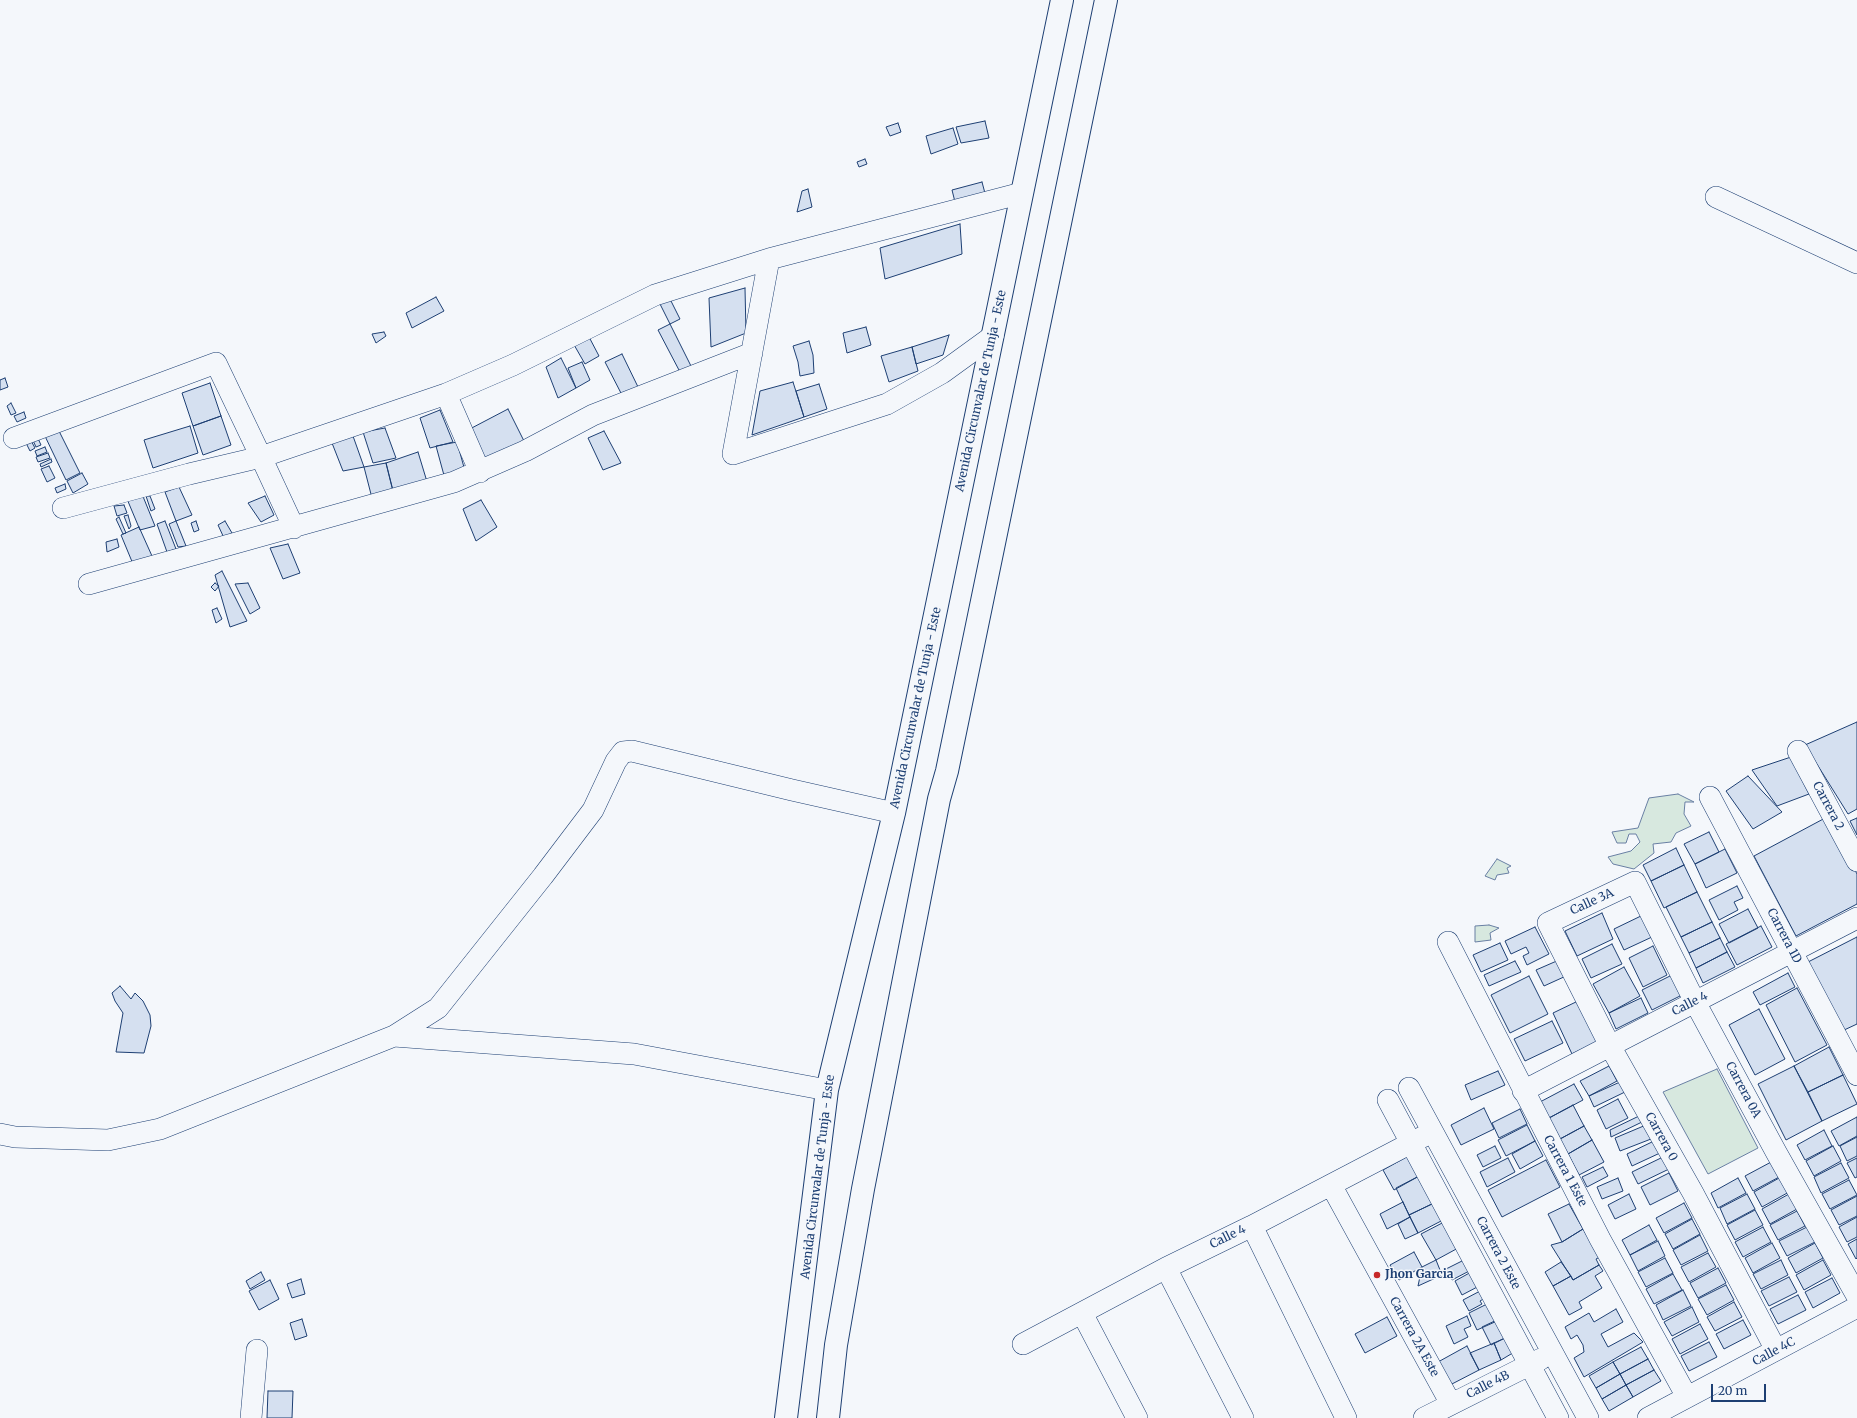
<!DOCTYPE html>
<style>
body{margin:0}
#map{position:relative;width:1857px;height:1418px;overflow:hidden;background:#f4f7fb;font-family:Merriweather,serif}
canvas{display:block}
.scale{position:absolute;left:1711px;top:1384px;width:55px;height:18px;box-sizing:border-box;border:2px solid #1d3f73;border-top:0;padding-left:5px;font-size:12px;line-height:14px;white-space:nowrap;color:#1d3f73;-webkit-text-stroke:3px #f4f7fb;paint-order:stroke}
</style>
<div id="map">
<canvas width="1857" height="1418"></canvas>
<div class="scale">20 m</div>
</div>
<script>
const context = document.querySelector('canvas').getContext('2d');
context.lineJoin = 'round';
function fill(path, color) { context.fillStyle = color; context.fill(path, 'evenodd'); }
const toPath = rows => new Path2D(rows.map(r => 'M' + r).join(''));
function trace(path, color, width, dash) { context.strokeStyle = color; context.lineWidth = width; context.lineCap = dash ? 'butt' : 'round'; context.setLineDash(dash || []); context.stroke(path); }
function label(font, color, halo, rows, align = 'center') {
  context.font = font + ' Merriweather,serif'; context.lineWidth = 3; context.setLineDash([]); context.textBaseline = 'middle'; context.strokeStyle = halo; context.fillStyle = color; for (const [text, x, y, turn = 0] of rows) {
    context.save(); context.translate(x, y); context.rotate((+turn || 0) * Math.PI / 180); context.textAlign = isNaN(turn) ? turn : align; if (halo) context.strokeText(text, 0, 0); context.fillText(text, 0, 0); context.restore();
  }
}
const green = toPath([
 [1678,794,1694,802,1685,802,1684,814,1691,826,1676,833,1671,842,1653,844,1654,853,1634,869,1613,864,1608,857,1631,851,1640,842,1636,834,1629,834,1626,843,1617,843,1612,832,1638,828,1649,798,1678,794],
 [1497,859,1511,866,1507,868,1509,873,1497,875,1495,880,1485,876,1497,859],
 [1489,925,1499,928,1490,933,1491,940,1475,942,1475,926,1489,925],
 [1717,1069,1758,1148,1708,1174,1663,1092,1717,1069]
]);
fill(green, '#d7e8df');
trace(green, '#687fa3', 1);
const building = toPath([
 [985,121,989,138,961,143,956,127,985,121],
 [898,123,901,132,890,136,886,127,898,123],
 [953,128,958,144,931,154,926,136,953,128],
 [865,159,867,164,859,167,857,162,865,159],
 [982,182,986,197,955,202,952,190,982,182],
 [808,189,812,207,797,212,802,191,808,189],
 [960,224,962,254,885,279,880,248,960,224],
 [745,288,746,333,711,347,709,298,745,288],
 [436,297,444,311,412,328,406,313,436,297],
 [670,299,680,319,670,324,660,304,670,299],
 [670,324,691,366,680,372,658,330,670,324],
 [866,327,871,345,847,353,843,333,866,327],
 [384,332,386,336,376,343,372,334,384,332],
 [588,335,599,356,585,364,573,343,588,335],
 [949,335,943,355,916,364,912,347,949,335],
 [809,341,813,355,814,373,800,376,798,362,793,346,809,341],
 [912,347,918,371,889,382,881,356,912,347],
 [622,354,639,389,623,397,605,362,622,354],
 [561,358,576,388,558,398,546,367,561,358],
 [582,362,590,380,576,388,568,368,582,362],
 [5,378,8,387,0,390,0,380,5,378],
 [793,382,804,417,752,435,760,391,793,382],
 [210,383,221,416,193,426,182,393,210,383],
 [819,384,827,409,804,417,796,391,819,384],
 [11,403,16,413,11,415,7,406,11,403],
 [508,409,524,441,482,462,466,431,508,409],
 [440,410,453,442,430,448,420,418,440,410],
 [24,412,26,418,17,422,14,416,24,412],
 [221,416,231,445,203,455,193,426,221,416],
 [56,425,80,473,66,480,43,432,56,425],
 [190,426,198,453,153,468,144,440,190,426],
 [385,428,396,458,373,463,363,432,385,428],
 [604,431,621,463,603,470,588,438,604,431],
 [36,434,41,445,36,447,31,436,36,434],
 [353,436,364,467,343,471,332,443,353,436],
 [29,437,35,448,30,451,24,439,29,437],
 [457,442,465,471,445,479,436,446,457,442],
 [45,447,47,452,37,456,35,451,45,447],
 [418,452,428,485,394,495,386,463,418,452],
 [48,453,50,458,38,462,36,457,48,453],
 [51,459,52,462,41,467,40,464,51,459],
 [386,463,394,495,373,502,364,467,386,463],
 [49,466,55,478,47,482,41,469,49,466],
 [82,473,88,484,73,493,67,481,82,473],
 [65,484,66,489,57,493,55,488,65,484],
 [179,487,192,515,176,521,165,492,179,487],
 [142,494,155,526,140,530,127,499,142,494],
 [146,496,150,496,155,509,151,511,146,496],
 [265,496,274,515,261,522,248,503,265,496],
 [481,500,497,527,476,541,463,509,481,500],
 [124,505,127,513,117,516,114,506,124,505],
 [128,515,131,526,129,529,124,516,128,515],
 [119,517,126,533,123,534,116,519,119,517],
 [165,521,176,549,167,552,157,524,165,521],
 [176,521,186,546,178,547,169,524,176,521],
 [196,521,199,530,194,532,191,523,196,521],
 [225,521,232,533,224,538,218,525,225,521],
 [139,527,152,556,133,564,121,535,139,527],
 [117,539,119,547,107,552,106,542,117,539],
 [288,544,300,573,283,579,270,548,288,544],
 [222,571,247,621,230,627,215,575,222,571],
 [215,583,219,586,215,591,211,587,215,583],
 [248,583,260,608,250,614,235,584,248,583],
 [217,608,222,619,216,623,212,610,217,608],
 [1857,722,1857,809,1848,814,1805,745,1857,722],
 [1791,757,1809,794,1777,806,1752,770,1791,757],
 [1748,776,1782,812,1753,829,1726,791,1748,776],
 [1827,817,1857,874,1857,904,1796,936,1754,856,1827,817],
 [1857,818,1857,835,1850,821,1857,818],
 [1709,832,1719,852,1695,864,1684,844,1709,832],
 [1676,848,1684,865,1651,881,1643,865,1676,848],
 [1725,849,1737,873,1706,888,1695,864,1725,849],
 [1684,865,1697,892,1664,908,1651,881,1684,865],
 [1737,886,1743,898,1734,902,1738,910,1719,920,1709,900,1737,886],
 [1697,892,1712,922,1681,937,1666,907,1697,892],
 [1748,909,1758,928,1729,943,1719,924,1748,909],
 [1602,913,1613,939,1577,956,1565,931,1602,913],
 [1643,915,1652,937,1624,950,1614,929,1643,915],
 [1712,922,1720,938,1689,953,1681,937,1712,922],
 [1761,926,1772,947,1737,965,1726,944,1761,926],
 [1535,927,1549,954,1527,965,1523,956,1529,953,1526,947,1511,954,1505,941,1535,927],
 [1857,937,1857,1024,1842,1031,1808,962,1857,937],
 [1720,938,1727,952,1696,968,1689,953,1720,938],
 [1500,943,1508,960,1481,972,1473,955,1500,943],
 [1612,944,1622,964,1591,978,1582,959,1612,944],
 [1653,946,1667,975,1643,987,1629,958,1653,946],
 [1727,952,1735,967,1703,983,1696,968,1727,952],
 [1559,960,1566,976,1544,986,1536,970,1559,960],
 [1515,961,1521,972,1489,986,1484,975,1515,961],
 [1624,967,1640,996,1609,1013,1593,984,1624,967],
 [1788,973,1795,987,1760,1005,1753,992,1788,973],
 [1672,975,1682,995,1652,1010,1642,990,1672,975],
 [1529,976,1548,1014,1510,1033,1491,995,1529,976],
 [120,986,131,999,135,993,143,1001,150,1015,151,1026,144,1053,116,1052,123,1013,115,1001,112,993,120,986],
 [1797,988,1827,1045,1795,1062,1766,1005,1797,988],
 [1641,998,1648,1013,1616,1029,1609,1013,1641,998],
 [1578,1001,1597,1042,1572,1054,1553,1013,1578,1001],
 [1759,1009,1785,1059,1755,1075,1729,1025,1759,1009],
 [1552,1021,1563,1043,1525,1061,1514,1039,1552,1021],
 [1829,1047,1843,1075,1808,1092,1794,1066,1829,1047],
 [1609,1066,1617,1081,1589,1096,1580,1081,1609,1066],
 [1794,1066,1822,1121,1786,1140,1758,1084,1794,1066],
 [1498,1071,1505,1085,1471,1100,1465,1085,1498,1071],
 [1843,1075,1857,1104,1822,1121,1808,1092,1843,1075],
 [1620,1082,1625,1092,1594,1107,1589,1096,1620,1082],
 [1574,1084,1583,1100,1549,1118,1540,1102,1574,1084],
 [1618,1099,1628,1118,1606,1129,1597,1110,1618,1099],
 [1573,1105,1584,1126,1560,1139,1549,1118,1573,1105],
 [1484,1108,1494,1129,1461,1145,1451,1125,1484,1108],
 [1520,1109,1527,1124,1499,1138,1492,1123,1520,1109],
 [1639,1116,1642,1122,1611,1137,1610,1130,1639,1116],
 [1857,1117,1857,1136,1839,1146,1831,1131,1857,1117],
 [1527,1125,1535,1141,1506,1156,1498,1140,1527,1125],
 [1646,1125,1651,1139,1620,1151,1615,1138,1646,1125],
 [1584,1126,1592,1140,1568,1154,1560,1139,1584,1126],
 [1824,1130,1832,1146,1805,1160,1797,1145,1824,1130],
 [1857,1137,1857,1156,1847,1161,1840,1146,1857,1137],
 [1592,1140,1604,1162,1579,1175,1568,1154,1592,1140],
 [1535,1141,1543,1156,1520,1169,1512,1154,1535,1141],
 [1654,1141,1660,1153,1632,1166,1627,1154,1654,1141],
 [1495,1146,1501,1158,1483,1167,1477,1155,1495,1146],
 [1833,1146,1841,1161,1814,1176,1806,1161,1833,1146],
 [1410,1155,1421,1175,1394,1190,1383,1170,1410,1155],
 [1663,1157,1669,1169,1638,1184,1632,1172,1663,1157],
 [1508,1158,1515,1172,1487,1187,1480,1172,1508,1158],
 [1857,1158,1857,1177,1855,1178,1847,1163,1857,1158],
 [1546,1160,1560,1187,1502,1217,1488,1190,1546,1160],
 [1773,1161,1781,1176,1753,1191,1745,1176,1773,1161],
 [1841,1163,1849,1178,1821,1193,1814,1177,1841,1163],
 [1603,1167,1608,1176,1587,1187,1582,1177,1603,1167],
 [1669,1173,1678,1191,1650,1205,1641,1187,1669,1173],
 [1421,1175,1434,1203,1409,1215,1396,1188,1421,1175],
 [1781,1177,1789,1192,1762,1207,1754,1192,1781,1177],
 [1618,1178,1623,1191,1602,1199,1597,1187,1618,1178],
 [1738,1178,1746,1193,1718,1208,1711,1193,1738,1178],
 [1849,1180,1857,1195,1830,1209,1822,1194,1849,1180],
 [1629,1194,1636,1209,1615,1219,1608,1205,1629,1194],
 [1747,1194,1755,1209,1727,1224,1720,1208,1747,1194],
 [1789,1194,1797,1209,1770,1224,1762,1209,1789,1194],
 [1857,1196,1857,1216,1839,1225,1831,1210,1857,1196],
 [1403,1202,1410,1217,1387,1229,1380,1214,1403,1202],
 [1434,1203,1443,1220,1418,1233,1409,1215,1434,1203],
 [1684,1203,1692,1218,1664,1233,1656,1218,1684,1203],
 [1569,1204,1583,1229,1562,1242,1548,1214,1569,1204],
 [1755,1210,1763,1225,1735,1240,1727,1225,1755,1210],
 [1797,1211,1805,1226,1778,1240,1770,1225,1797,1211],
 [1410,1217,1418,1233,1405,1239,1398,1224,1410,1217],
 [1857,1217,1857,1237,1847,1242,1839,1227,1857,1217],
 [1692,1219,1700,1234,1673,1249,1665,1234,1692,1219],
 [1446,1221,1460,1247,1436,1260,1421,1234,1446,1221],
 [1649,1225,1657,1240,1630,1255,1622,1240,1649,1225],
 [1763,1227,1771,1242,1743,1257,1735,1242,1763,1227],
 [1807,1227,1815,1242,1787,1256,1779,1241,1807,1227],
 [1583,1229,1600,1257,1596,1259,1599,1265,1573,1280,1551,1245,1562,1242,1583,1229],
 [1700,1235,1708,1251,1681,1265,1673,1250,1700,1235],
 [1857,1239,1857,1258,1856,1259,1848,1244,1857,1239],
 [1658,1241,1665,1256,1638,1271,1630,1255,1658,1241],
 [1772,1243,1780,1258,1753,1273,1745,1258,1772,1243],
 [1815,1243,1823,1258,1796,1273,1788,1258,1815,1243],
 [1414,1252,1422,1267,1399,1280,1390,1265,1414,1252],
 [1708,1253,1716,1267,1689,1282,1681,1267,1708,1253],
 [1665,1258,1673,1273,1646,1287,1638,1272,1665,1258],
 [1466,1259,1471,1270,1452,1280,1446,1269,1466,1259],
 [1436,1260,1442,1275,1418,1286,1422,1267,1436,1260],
 [1781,1260,1788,1275,1761,1289,1753,1274,1781,1260],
 [1823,1260,1831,1275,1804,1290,1796,1275,1823,1260],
 [1561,1262,1571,1276,1553,1286,1545,1272,1561,1262],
 [1599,1265,1603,1271,1595,1276,1602,1288,1579,1302,1582,1308,1569,1315,1553,1286,1571,1276,1573,1280,1599,1265],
 [1718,1268,1726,1283,1698,1298,1690,1283,1718,1268],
 [1473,1271,1481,1285,1462,1295,1455,1281,1473,1271],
 [261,1272,265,1280,250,1289,246,1281,261,1272],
 [1673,1274,1682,1290,1654,1304,1646,1289,1673,1274],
 [1789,1277,1797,1292,1769,1306,1761,1291,1789,1277],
 [1832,1278,1840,1293,1813,1308,1805,1292,1832,1278],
 [301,1279,305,1294,292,1298,287,1284,301,1279],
 [270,1280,279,1299,259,1310,249,1291,270,1280],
 [1726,1285,1734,1300,1707,1315,1698,1299,1726,1285],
 [1482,1290,1485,1298,1480,1301,1482,1304,1469,1311,1463,1300,1482,1290],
 [1683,1290,1691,1306,1663,1320,1656,1305,1683,1290],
 [1798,1295,1806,1310,1778,1324,1770,1309,1798,1295],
 [1734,1302,1742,1317,1715,1331,1707,1317,1734,1302],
 [1489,1303,1497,1321,1477,1330,1469,1313,1489,1303],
 [1692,1307,1699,1322,1672,1336,1664,1322,1692,1307],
 [1616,1309,1623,1322,1601,1334,1608,1347,1634,1333,1643,1342,1584,1377,1574,1358,1584,1352,1583,1345,1577,1335,1571,1339,1565,1327,1589,1313,1594,1322,1616,1309],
 [1467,1316,1471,1326,1464,1329,1468,1337,1454,1344,1446,1326,1467,1316],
 [1387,1317,1397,1336,1365,1353,1355,1334,1387,1317],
 [1501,1318,1505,1338,1491,1345,1482,1327,1501,1318],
 [302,1319,307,1336,295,1340,290,1323,302,1319],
 [1743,1320,1751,1335,1724,1349,1716,1334,1743,1320],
 [1700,1324,1708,1339,1680,1354,1672,1339,1700,1324],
 [1505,1338,1516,1351,1501,1360,1494,1343,1505,1338],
 [1709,1342,1717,1357,1689,1371,1681,1356,1709,1342],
 [1494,1343,1501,1360,1479,1370,1470,1353,1494,1343],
 [1467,1346,1479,1370,1450,1385,1438,1362,1467,1346],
 [1641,1347,1648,1359,1620,1374,1613,1362,1641,1347],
 [1648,1359,1654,1370,1626,1385,1620,1374,1648,1359],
 [1613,1362,1620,1374,1596,1388,1589,1376,1613,1362],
 [1654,1370,1661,1381,1633,1397,1626,1385,1654,1370],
 [1620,1374,1626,1385,1602,1399,1596,1388,1620,1374],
 [1626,1385,1633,1397,1609,1411,1602,1399,1626,1385],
 [268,1391,293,1391,292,1418,267,1418,268,1391]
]);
fill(building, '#d5e0f0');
trace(building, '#1d3f73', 1);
const minor = toPath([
 [1716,197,1857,263],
 [769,259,733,454,887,404,942,373,993,336],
 [446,394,480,472],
 [14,438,216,363,261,457,294,528],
 [63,508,189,474,261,457,446,394,513,365,655,295,769,259,1022,193],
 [89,584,454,482,525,451,593,415,752,353],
 [1798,751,1857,861],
 [1710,797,1857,1075],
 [1448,942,1600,1239,1687,1397],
 [394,1036,438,1008,543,876,593,810,616,761,623,752,632,751,792,790,894,813],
 [1409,1088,1588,1418],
 [1523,1091,1857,918],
 [1388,1100,1558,1418],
 [0,1134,15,1137,108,1140,160,1129,394,1036,634,1054,827,1090],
 [1331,1185,1451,1404],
 [1252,1226,1346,1418],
 [1166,1268,1243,1418],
 [1082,1313,1137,1418],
 [1023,1344,1166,1268,1252,1226,1432,1132],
 [1776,1350,1693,1193,1610,1046,1548,923,1635,882,1695,1002,1776,1152,1857,1296],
 [251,1418,257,1350],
 [1424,1418,1541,1359],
 [1648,1418,1857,1307]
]);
const highway = toPath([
 [786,1418,827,1090,894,813,1062,0],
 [828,1418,836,1345,863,1189,939,799,947,771,1106,0]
]);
trace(minor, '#1d3f73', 22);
trace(highway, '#1d3f73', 24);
trace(minor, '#f4f7fb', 21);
trace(highway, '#f4f7fb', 22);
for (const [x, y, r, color] of [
 [1377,1275,4,"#c62828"]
]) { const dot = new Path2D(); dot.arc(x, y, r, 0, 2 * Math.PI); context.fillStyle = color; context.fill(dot); trace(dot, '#f4f7fb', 1.5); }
label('12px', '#1d3f73', '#f4f7fb', [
 ["Avenida Circunvalar de Tunja - Este",981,391,-78],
 ["Avenida Circunvalar de Tunja - Este",916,708,-78],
 ["Carrera 2",1828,806,62],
 ["Calle 3A",1592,902,-25],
 ["Carrera 1D",1784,936,62],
 ["Calle 4",1690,1004,-27],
 ["Carrera 0A",1743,1090,62],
 ["Carrera 0",1661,1137,61],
 ["Carrera 1 Este",1565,1171,62],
 ["Avenida Circunvalar de Tunja - Este",818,1177,-83],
 ["Calle 4",1228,1237,-26],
 ["Carrera 2 Este",1498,1253,62],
 ["Carrera 2A Este",1414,1337,61],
 ["Calle 4C",1774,1352,-28],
 ["Calle 4B",1488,1385,-27]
]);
label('bold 12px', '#1d3f73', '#f4f7fb', [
 ["Jhon Garcia",1385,1275]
], 'left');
</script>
